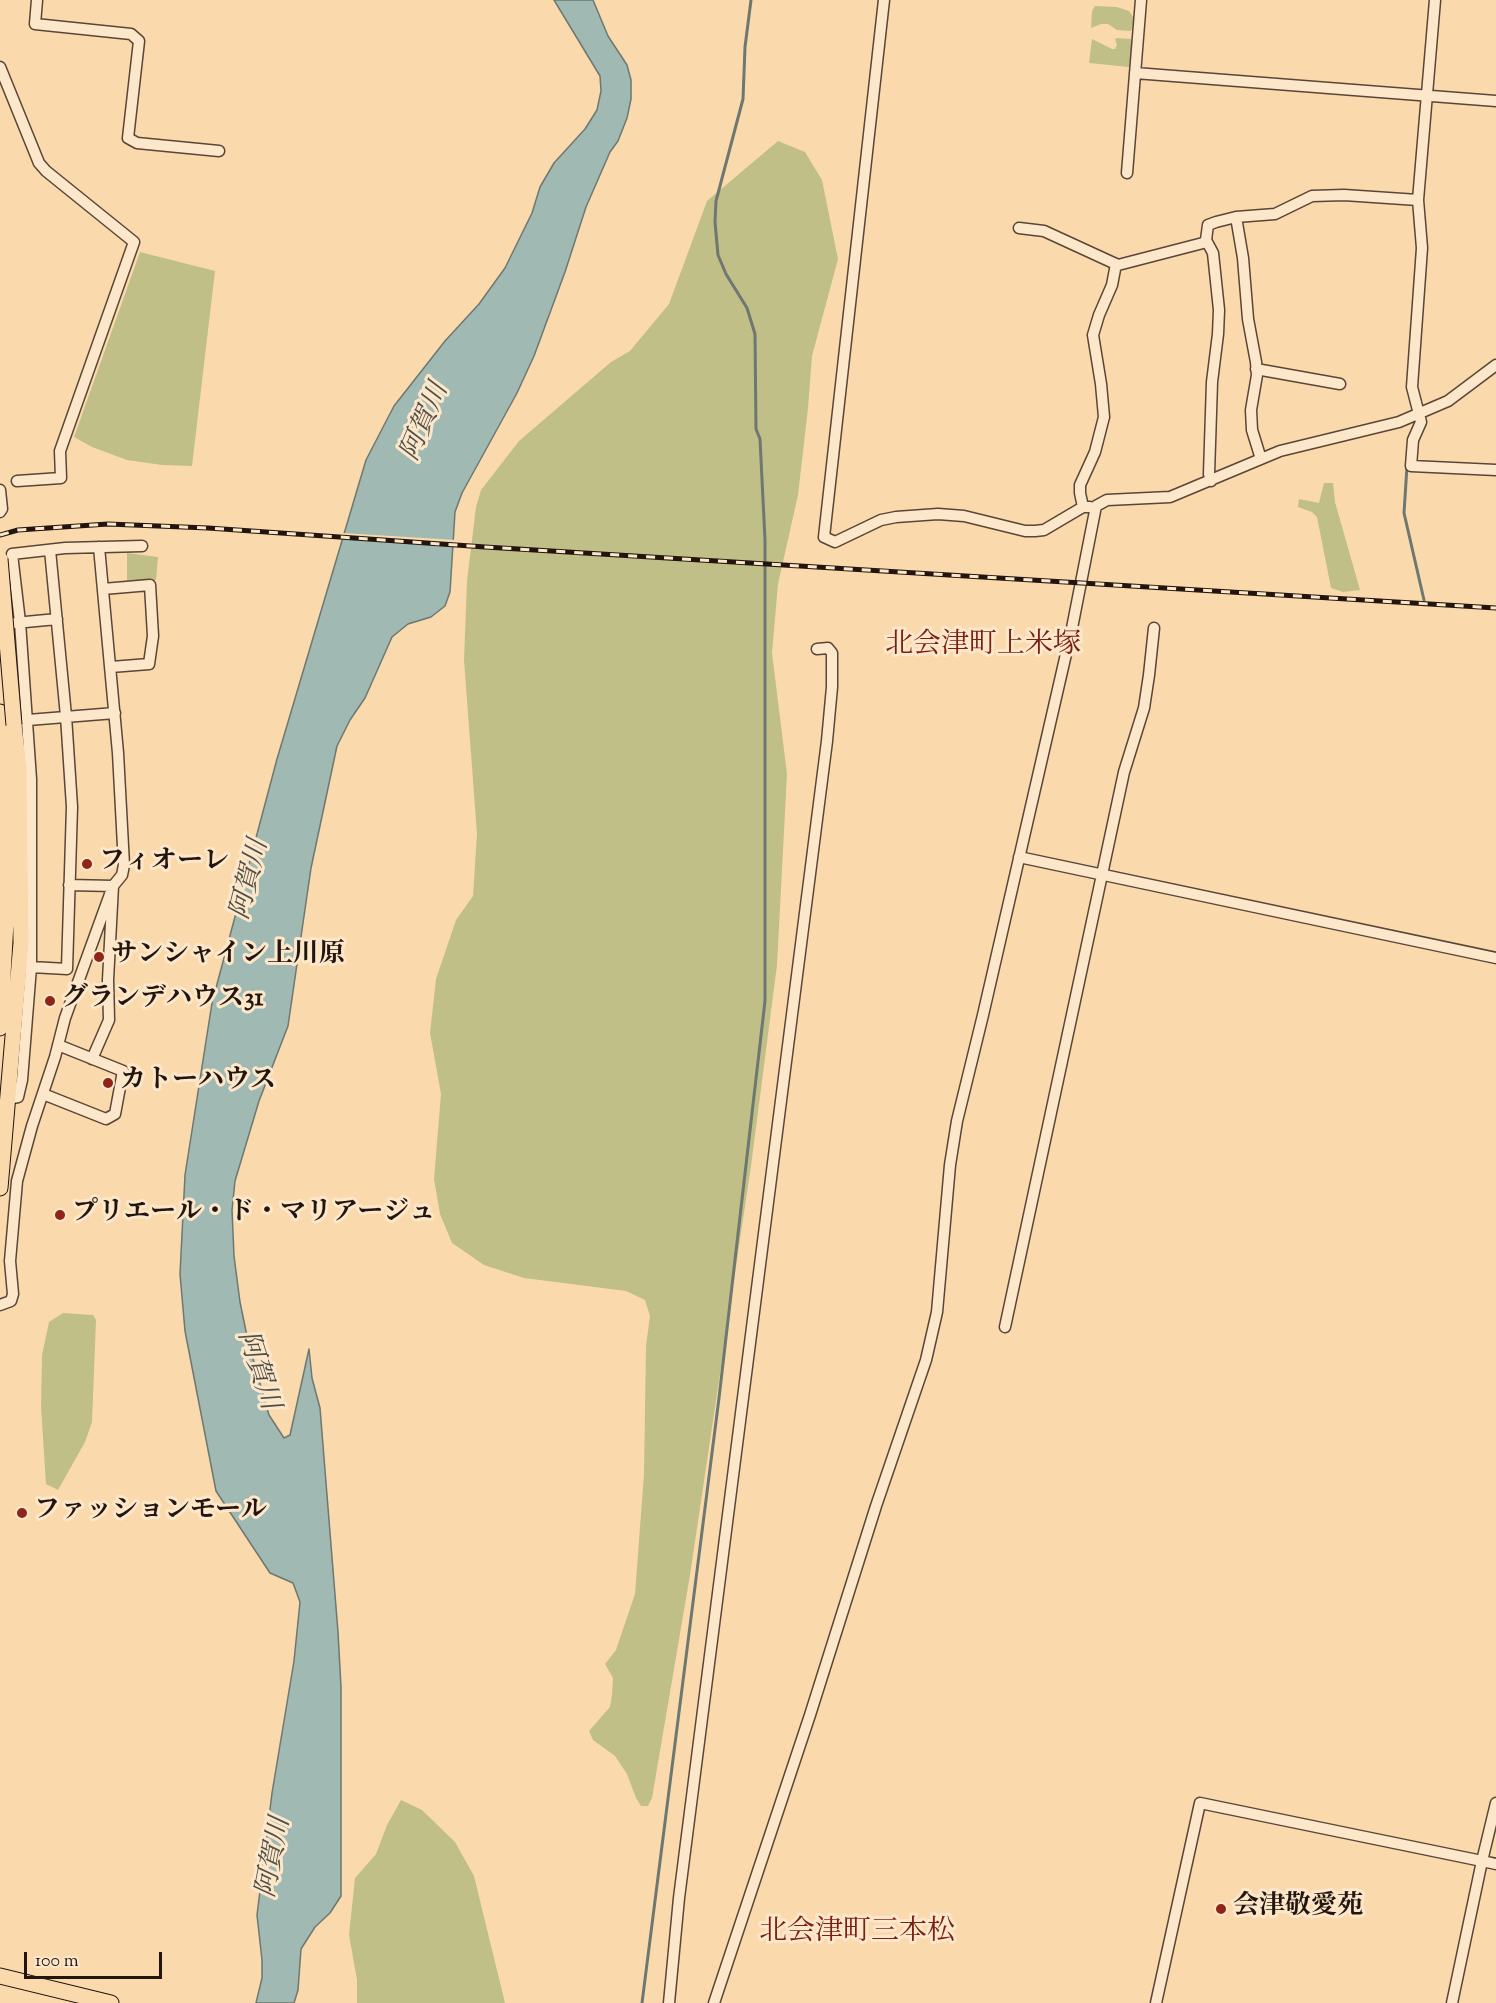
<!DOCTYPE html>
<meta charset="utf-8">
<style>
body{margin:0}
#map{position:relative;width:1496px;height:2003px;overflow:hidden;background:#fadaad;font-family:"Sorts Mill Goudy",serif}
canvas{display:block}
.scale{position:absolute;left:24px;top:1952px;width:138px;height:27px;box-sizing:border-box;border:3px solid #22140e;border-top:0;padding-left:8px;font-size:18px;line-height:21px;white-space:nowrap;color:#22140e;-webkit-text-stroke:4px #fce7ca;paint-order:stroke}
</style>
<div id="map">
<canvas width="1496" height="2003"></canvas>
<div class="scale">100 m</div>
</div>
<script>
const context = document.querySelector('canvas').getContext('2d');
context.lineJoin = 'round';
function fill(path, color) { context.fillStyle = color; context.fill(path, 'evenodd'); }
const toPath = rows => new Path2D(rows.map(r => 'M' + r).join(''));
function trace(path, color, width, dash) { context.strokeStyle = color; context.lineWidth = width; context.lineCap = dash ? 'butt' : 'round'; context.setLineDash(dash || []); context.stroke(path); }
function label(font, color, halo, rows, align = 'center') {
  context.font = font + ' "Sorts Mill Goudy","Noto Serif JP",serif'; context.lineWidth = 6; context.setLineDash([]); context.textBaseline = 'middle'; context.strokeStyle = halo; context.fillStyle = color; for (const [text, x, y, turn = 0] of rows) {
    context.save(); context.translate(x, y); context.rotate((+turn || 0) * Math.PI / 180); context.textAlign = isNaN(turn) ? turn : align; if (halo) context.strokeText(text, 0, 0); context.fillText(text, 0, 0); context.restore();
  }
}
fill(toPath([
 [1095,6,1117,7,1129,11,1135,20,1131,31,1117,30,1108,24,1101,24,1091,28,1092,11],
 [1117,38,1131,39,1133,45,1129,67,1089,63,1092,39,1112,49,1115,49,1117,45,1115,39],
 [778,141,805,152,822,180,838,259,812,356,808,408,798,495,778,584,772,653,787,774,777,965,751,1166,690,1575,652,1798,648,1806,641,1806,636,1798,627,1774,615,1756,593,1740,589,1731,610,1707,612,1695,613,1678,605,1664,616,1650,635,1594,644,1474,646,1346,650,1316,645,1300,626,1291,524,1278,484,1265,452,1243,440,1214,434,1179,441,1094,430,1033,436,979,456,920,473,896,477,834,464,660,467,581,476,507,481,490,519,441,611,362,630,351,669,304,707,201],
 [140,252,215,271,192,466,162,465,127,460,92,447,74,437],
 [1324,483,1333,483,1335,502,1360,590,1343,592,1331,588,1317,517,1312,512,1298,507,1299,499,1319,503],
 [127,553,158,557,156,580,127,582],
 [63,1313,93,1315,96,1320,92,1422,85,1442,58,1490,46,1484,41,1407,42,1355,49,1322],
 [401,1800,422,1810,455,1842,474,1876,505,2003,357,2003,357,1980,349,1935,355,1878,376,1854,387,1825]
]), '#c0bf88');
const water = toPath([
 [554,0,593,0,608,36,627,65,631,80,631,99,627,118,618,141,610,152,586,207,565,272,534,356,517,393,462,493,455,512,450,592,445,606,431,617,408,624,392,637,365,698,350,720,337,746,311,868,288,1026,259,1101,235,1181,232,1210,234,1256,240,1302,248,1341,269,1415,284,1438,290,1435,309,1349,312,1378,320,1408,338,1632,341,1687,341,1896,330,1913,315,1927,301,1949,298,1990,294,2003,256,2003,262,1978,262,1960,257,1915,272,1793,294,1661,300,1602,293,1583,270,1573,216,1491,185,1331,180,1274,185,1175,212,1003,277,759,366,460,394,406,445,341,479,304,505,268,532,213,540,187,554,163,585,129,597,110,601,91,600,76,554,0]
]);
fill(water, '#a0b9b2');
trace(water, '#6e7770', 1.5);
fill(toPath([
 [342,533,456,540,456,546,340,539]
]), '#fadaad');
trace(toPath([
 [1407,466,1404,513,1424,600],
 [642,2003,719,1398,765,1001,765,540,760,439,756,429,755,334,747,308,726,274,718,255,715,222,716,201,743,99,745,47,751,0]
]), '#6e7770', 3);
const minor = toPath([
 [37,0,35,24,131,34,139,41,128,138,137,143,219,151],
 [884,0,824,537,835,542,881,520,896,517,938,514,964,516,1025,531,1035,531,1044,530,1083,507],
 [1435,0,1418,200,1422,248,1412,387,1421,422,1413,440,1411,466,1496,470],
 [0,67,39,163,46,171,134,242,60,451,61,478,17,481],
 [1135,73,1496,101],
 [1127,173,1141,0],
 [1236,217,1243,258,1248,319,1256,362,1257,375,1251,410,1252,430,1261,459],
 [1019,228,1044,231,1118,265,1203,243,1206,240,1208,225,1216,222,1236,217,1275,214,1312,196,1344,195,1418,200],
 [1206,240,1213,253,1219,310,1218,334,1212,382,1209,474,1211,481],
 [1256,369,1340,384],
 [0,490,2,509,0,512],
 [1090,507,1083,507,1080,493,1080,485,1095,452,1104,417,1101,384,1093,335,1099,315,1112,285,1116,264],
 [103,589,150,585,153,636,149,664,111,667],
 [15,623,57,619],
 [28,720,115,713],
 [1019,857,1496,958],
 [69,885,113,886,108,980,109,1020,92,1059],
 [31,967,67,969,72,807,66,716,50,550],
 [43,1094,106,1119,115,1114,123,1071,58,1045],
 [7,1099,18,1097,22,1080,31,967,31,779,20,622,12,554,65,548,142,546],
 [0,1305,11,1301,13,1294,10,1261,17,1181,32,1126,55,1057,65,1018,113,886,122,875,124,865,118,753,99,547],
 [1005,1327,1124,772,1144,708,1149,675,1154,628],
 [669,2003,679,1898,827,741,832,687,832,653,828,648,817,649],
 [714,2003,810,1715,876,1506,926,1360,937,1312,950,1165,957,1121,983,1015,1072,628,1096,506,1107,500,1170,497,1280,451,1399,422,1448,401,1496,365],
 [1156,2003,1200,1803,1482,1861,1496,1803],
 [1452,2003,1482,1861,1496,1864]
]);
const highway = toPath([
 [0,712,7,795,6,922,0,1028],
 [0,1188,21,943,19,769,14,725],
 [0,1976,111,2003]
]);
trace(minor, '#584636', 13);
trace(highway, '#22140e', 17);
trace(minor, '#fce7ca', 10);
trace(highway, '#fadaad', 15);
const rail = toPath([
 [0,535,18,530,108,524,208,528,485,547,1496,608]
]);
trace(rail, '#22140e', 5);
trace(rail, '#fce7ca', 3, [9]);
const highwayBridge = toPath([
 [0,559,14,725]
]);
trace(highwayBridge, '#22140e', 17, []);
trace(highwayBridge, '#fadaad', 15);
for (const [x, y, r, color] of [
 [87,864,6,"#8f2418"],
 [99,957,6,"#8f2418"],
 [50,1001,6,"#8f2418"],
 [108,1083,6,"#8f2418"],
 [60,1215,6,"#8f2418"],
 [22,1513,6,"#8f2418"],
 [1221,1909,6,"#8f2418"]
]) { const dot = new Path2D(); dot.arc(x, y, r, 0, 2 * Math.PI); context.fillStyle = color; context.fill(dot); trace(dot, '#fce7ca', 2); }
label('bold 26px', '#22140e', '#fce7ca', [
 ["フィオーレ",99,864],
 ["サンシャイン上川原",111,957],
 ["グランデハウス31",62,1001],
 ["カトーハウス",120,1083],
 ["プリエール・ド・マリアージュ",72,1215],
 ["ファッションモール",34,1513],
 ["会津敬愛苑",1233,1909]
], 'left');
label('italic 27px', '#4e4e47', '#fce7ca', [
 ["阿賀川",427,423,-67],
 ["阿賀川",252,880,-76],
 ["阿賀川",256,1371,72],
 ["阿賀川",276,1858,-79]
]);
label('28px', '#7a1f14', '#fce7ca', [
 ["北会津町上米塚",983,647],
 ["北会津町三本松",857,1934]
]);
</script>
